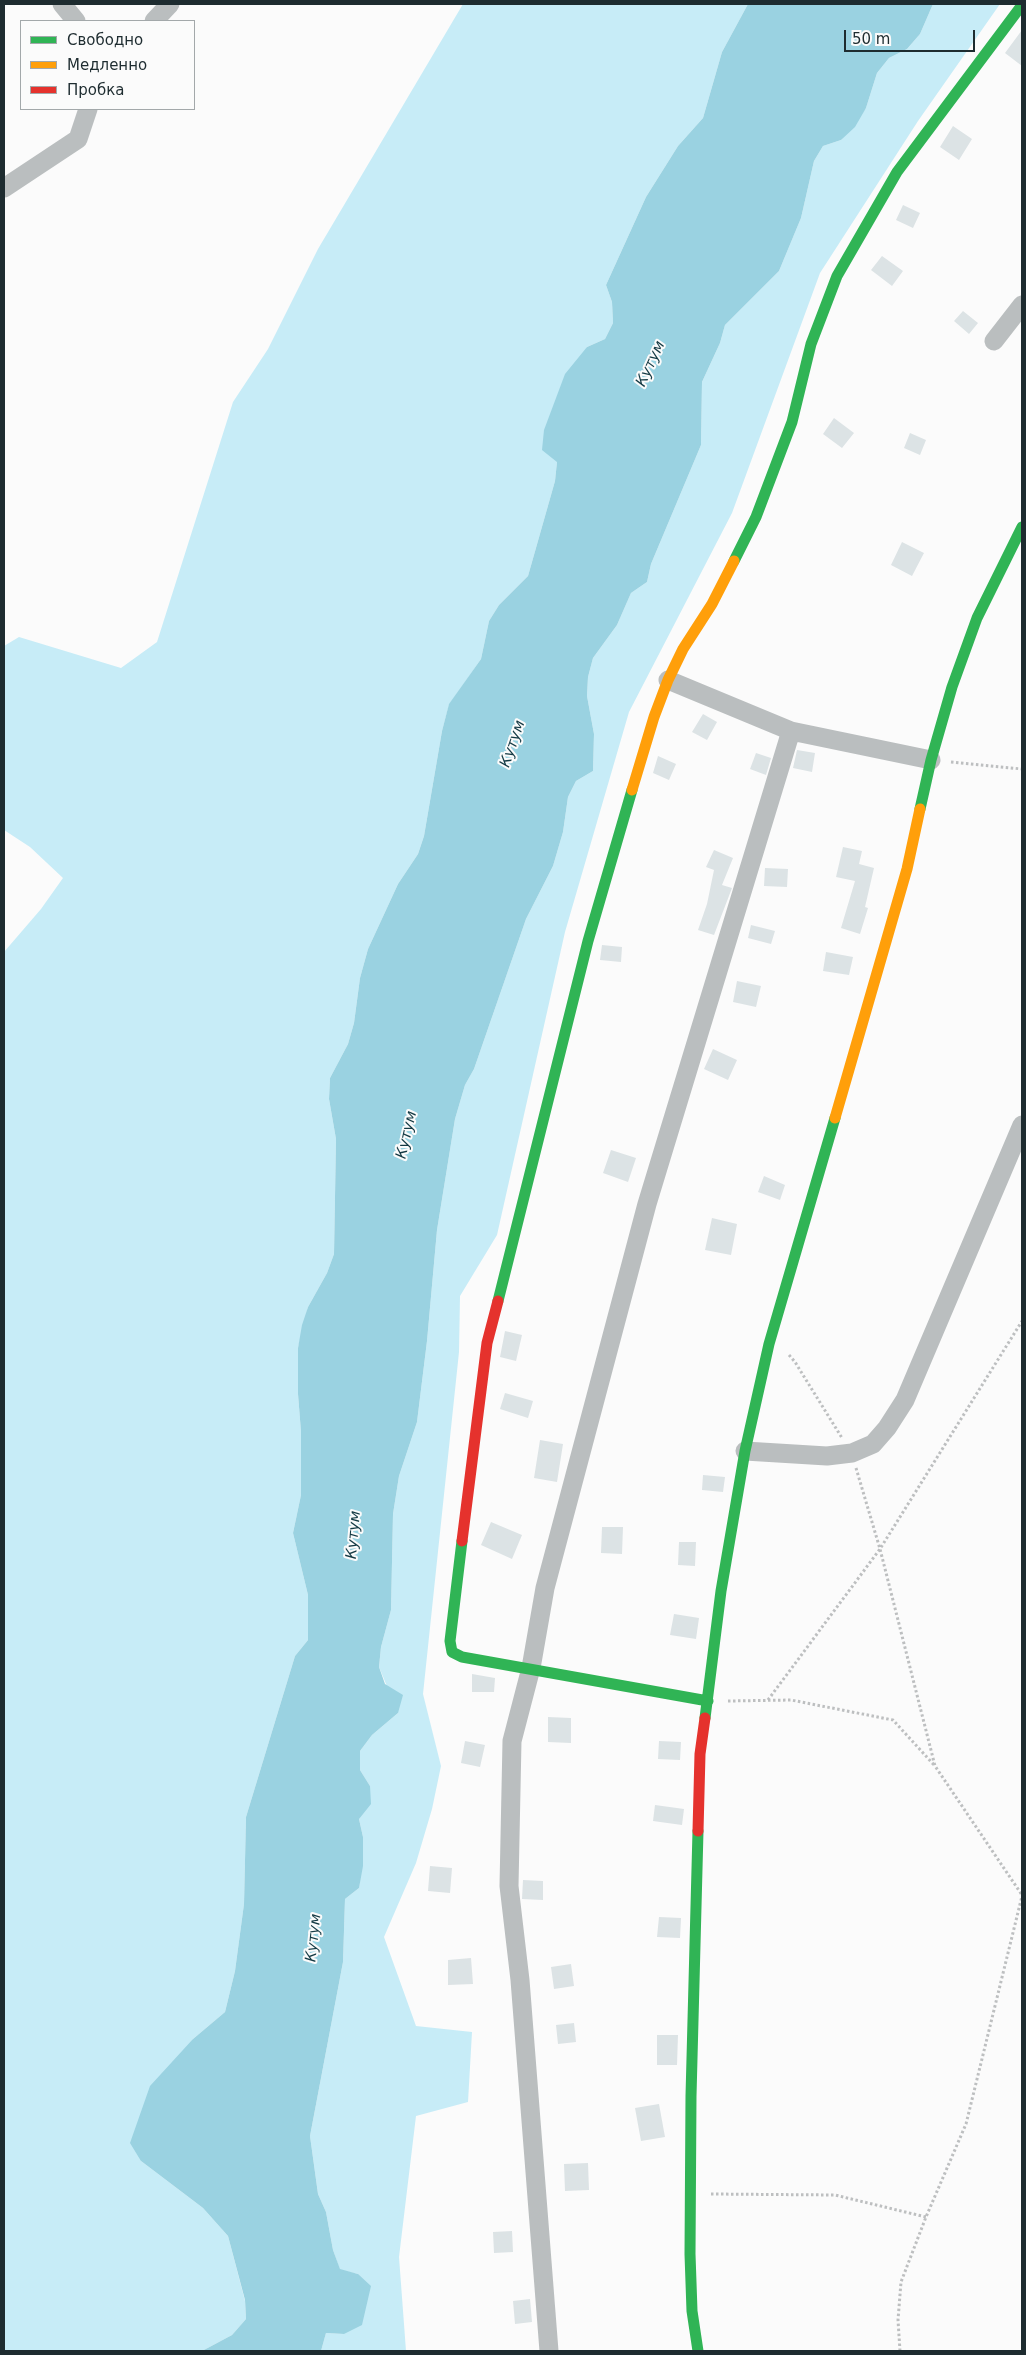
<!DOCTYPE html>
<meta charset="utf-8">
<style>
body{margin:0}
#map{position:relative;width:1026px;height:2355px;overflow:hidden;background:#fbfbfb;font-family:"DejaVu Sans",sans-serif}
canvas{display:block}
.frame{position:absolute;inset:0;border:5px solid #1e2c30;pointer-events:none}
.legend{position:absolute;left:20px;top:20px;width:175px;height:90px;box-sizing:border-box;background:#fbfbfb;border:1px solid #a3a8aa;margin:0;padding:6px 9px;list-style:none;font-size:15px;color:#1e2c30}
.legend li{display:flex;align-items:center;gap:10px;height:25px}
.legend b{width:25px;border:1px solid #a3a8aa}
.scale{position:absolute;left:844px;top:30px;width:131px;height:22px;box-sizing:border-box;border:2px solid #1e2c30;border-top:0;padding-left:6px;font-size:15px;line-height:18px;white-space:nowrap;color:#1e2c30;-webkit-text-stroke:4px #fbfbfb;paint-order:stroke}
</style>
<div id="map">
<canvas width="1026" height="2355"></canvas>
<div class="frame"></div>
<ul class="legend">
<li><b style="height:6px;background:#30b455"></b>Свободно</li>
<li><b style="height:6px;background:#ff9f0a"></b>Медленно</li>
<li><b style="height:6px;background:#e5322d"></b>Пробка</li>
</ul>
<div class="scale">50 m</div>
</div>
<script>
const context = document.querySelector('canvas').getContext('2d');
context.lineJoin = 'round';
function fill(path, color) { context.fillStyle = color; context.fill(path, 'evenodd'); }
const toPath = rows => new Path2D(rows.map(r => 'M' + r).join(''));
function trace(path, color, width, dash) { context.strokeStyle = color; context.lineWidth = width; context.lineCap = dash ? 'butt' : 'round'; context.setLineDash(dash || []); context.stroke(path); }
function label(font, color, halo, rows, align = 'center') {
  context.font = font + ' "DejaVu Sans",sans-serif'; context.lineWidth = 4; context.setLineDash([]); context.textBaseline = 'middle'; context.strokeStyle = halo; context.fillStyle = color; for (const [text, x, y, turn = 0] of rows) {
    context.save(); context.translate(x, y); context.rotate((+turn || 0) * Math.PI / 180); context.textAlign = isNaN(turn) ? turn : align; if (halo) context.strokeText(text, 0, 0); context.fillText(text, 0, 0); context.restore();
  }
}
fill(toPath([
 [463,4,748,4,722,52,703,118,678,146,646,197,606,285,612,302,613,323,605,339,587,347,557,462,555,481,528,576,499,605,489,621,481,659,449,705,442,731,424,836,418,854,398,884,368,949,360,978,354,1023,348,1044,330,1078,329,1099,336,1139,334,1254,327,1273,308,1307,298,1348,298,1394,301,1432,301,1495,293,1533,308,1595,308,1640,295,1656,246,1817,244,1904,235,1971,225,2012,193,2039,141,2161,203,2208,228,2236,245,2301,246,2319,232,2335,202,2351,4,2351,4,952,41,909,63,878,30,847,4,830,4,646,19,637,121,668,157,642,233,402,268,349,318,249],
 [933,4,1000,4,918,121,820,273,732,513,629,712,565,932,497,1235,460,1296,459,1352,423,1694,441,1766,432,1809,416,1863,384,1937,416,2026,472,2032,468,2102,416,2116,399,2257,406,2351,321,2351,326,2333,344,2334,358,2274,340,2270,333,2250,326,2212,318,2194,310,2136,343,1962,345,1899,359,1888,363,1837,359,1819,370,1786,360,1770,360,1751,372,1735,398,1713,379,1667,381,1647,391,1610,393,1514,399,1476,417,1422,427,1341,437,1230,455,1119,465,1085,474,1069,526,919,553,866,563,832,568,797,576,781,593,771,594,734,587,696,588,677,593,658,617,625,631,593,647,582,651,564,701,445,702,382,720,343,725,325,779,271,801,218,814,161,823,146,841,140,866,108,877,73,889,58,907,49,920,34]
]), '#c7ecf7');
fill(toPath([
 [748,4,933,4,920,34,907,49,889,58,877,73,866,108,855,127,841,140,823,146,814,161,801,218,779,271,725,325,720,343,702,382,701,445,651,564,647,582,631,593,617,625,593,658,588,677,587,696,594,734,593,771,576,781,568,797,563,832,553,866,526,919,474,1069,465,1085,455,1119,437,1230,427,1341,417,1422,399,1476,393,1514,391,1610,381,1647,379,1667,385,1684,403,1695,398,1713,372,1735,360,1751,360,1770,370,1786,371,1804,359,1819,363,1837,363,1866,359,1888,345,1899,343,1962,310,2136,318,2194,326,2212,333,2250,340,2269,358,2274,371,2286,362,2325,344,2334,326,2333,321,2351,202,2351,232,2335,246,2319,245,2300,228,2236,203,2208,141,2161,130,2143,150,2086,193,2039,225,2012,235,1971,244,1904,246,1817,295,1656,308,1640,308,1595,293,1533,301,1495,301,1432,298,1394,298,1348,302,1325,308,1307,327,1273,334,1254,336,1139,329,1099,330,1078,348,1044,354,1023,360,978,368,949,398,884,418,854,424,836,442,731,449,704,481,659,489,621,499,605,528,576,555,481,557,462,542,450,544,430,565,374,587,347,605,339,613,323,612,302,606,285,646,197,678,146,703,118,722,52]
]), '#9ad2e1');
fill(toPath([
 [1022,30,1022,66,1005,53],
 [953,126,972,139,959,160,940,147],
 [903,205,920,213,913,228,896,220],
 [882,256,903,271,892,286,871,270],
 [963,311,978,323,969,334,954,321],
 [834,418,854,433,842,448,823,434],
 [910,433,926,440,920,455,904,448],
 [902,542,924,553,912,576,891,565],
 [703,714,717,722,707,740,692,732],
 [797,750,815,753,812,772,793,768],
 [756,753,771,758,766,775,750,769],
 [658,756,676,764,669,780,653,773],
 [843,847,862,851,859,864,874,868,865,907,868,908,860,934,841,928,855,881,836,877],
 [714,850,733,858,722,885,732,888,714,935,698,930,707,904,714,870,706,867],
 [765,868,788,869,787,887,764,886],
 [751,925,775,931,771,944,748,938],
 [602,945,622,947,621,962,600,960],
 [826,952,853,957,849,975,823,971],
 [737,981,761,986,756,1007,733,1002],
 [713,1049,737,1060,728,1080,704,1069],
 [611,1150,636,1158,628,1182,603,1173],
 [764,1176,785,1185,780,1200,758,1192],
 [712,1218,737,1224,731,1255,705,1250],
 [505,1331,522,1335,516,1361,500,1357],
 [505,1393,533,1401,528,1418,500,1409],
 [540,1440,563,1444,557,1482,534,1478],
 [703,1475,725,1477,723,1492,702,1490],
 [491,1522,522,1535,512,1559,481,1545],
 [602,1527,623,1527,622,1554,601,1553],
 [679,1542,696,1542,695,1566,678,1565],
 [674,1614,699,1618,696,1639,670,1635],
 [472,1674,495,1678,494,1692,472,1692],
 [548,1717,571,1718,571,1743,548,1742],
 [465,1741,485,1745,480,1767,461,1763],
 [659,1741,681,1742,680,1760,658,1759],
 [655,1805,684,1809,682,1825,653,1821],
 [430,1866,452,1868,450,1893,428,1891],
 [523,1880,543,1881,543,1900,522,1899],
 [659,1917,681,1918,680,1938,657,1937],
 [471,1958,473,1984,448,1985,448,1960],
 [571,1964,574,1986,554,1989,551,1967],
 [574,2023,576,2042,558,2044,556,2025],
 [657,2035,678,2035,677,2065,657,2065],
 [659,2104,665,2137,641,2141,635,2108],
 [588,2163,589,2190,565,2191,564,2164],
 [512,2231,513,2252,494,2253,493,2232],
 [530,2299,532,2322,515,2324,513,2301]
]), '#dce3e5');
trace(toPath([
 [951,762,1022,769],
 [789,1355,795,1362,842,1438],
 [856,1468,880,1549,935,1766,1022,1895],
 [768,1700,880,1549,1022,1321],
 [728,1701,791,1700,893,1720,935,1766],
 [711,2194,835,2195,926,2217],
 [900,2351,898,2320,901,2282,926,2217,966,2124,1022,1896]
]), '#bdbfc0', 3, [2.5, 2.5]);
trace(toPath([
 [62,4,76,21],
 [154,21,170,4],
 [4,188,78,139,88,109],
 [994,341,1022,305],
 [668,680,791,731,931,760],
 [745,1451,827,1456,852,1453,873,1444,887,1428,905,1400,1022,1125],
 [549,2351,520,1980,509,1886,512,1741,531,1668,545,1588,647,1204,791,731]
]), '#babebf', 19);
trace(toPath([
 [734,561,756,517,792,422,811,344,837,276,897,172,1022,5],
 [920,809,931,760,952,687,977,618,1022,527],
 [498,1301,588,941,632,790],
 [462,1541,450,1641,452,1652,462,1657,708,1701],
 [705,1718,721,1591,745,1451,769,1344,835,1118],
 [698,1831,691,2096,690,2254,692,2311,698,2351]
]), '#30b455', 11);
trace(toPath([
 [632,790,654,717,668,680,683,649,712,604,734,561],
 [835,1118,907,869,920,809]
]), '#ff9f0a', 11);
trace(toPath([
 [462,1541,487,1343,498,1301],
 [698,1831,700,1754,705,1718]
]), '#e5322d', 11);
label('italic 15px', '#143a44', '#fbfbfb', [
 ["Кутум",651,364,-65],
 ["Кутум",513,744,-71],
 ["Кутум",407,1135,-77],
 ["Кутум",354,1535,-85],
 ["Кутум",314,1938,-84]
]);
</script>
